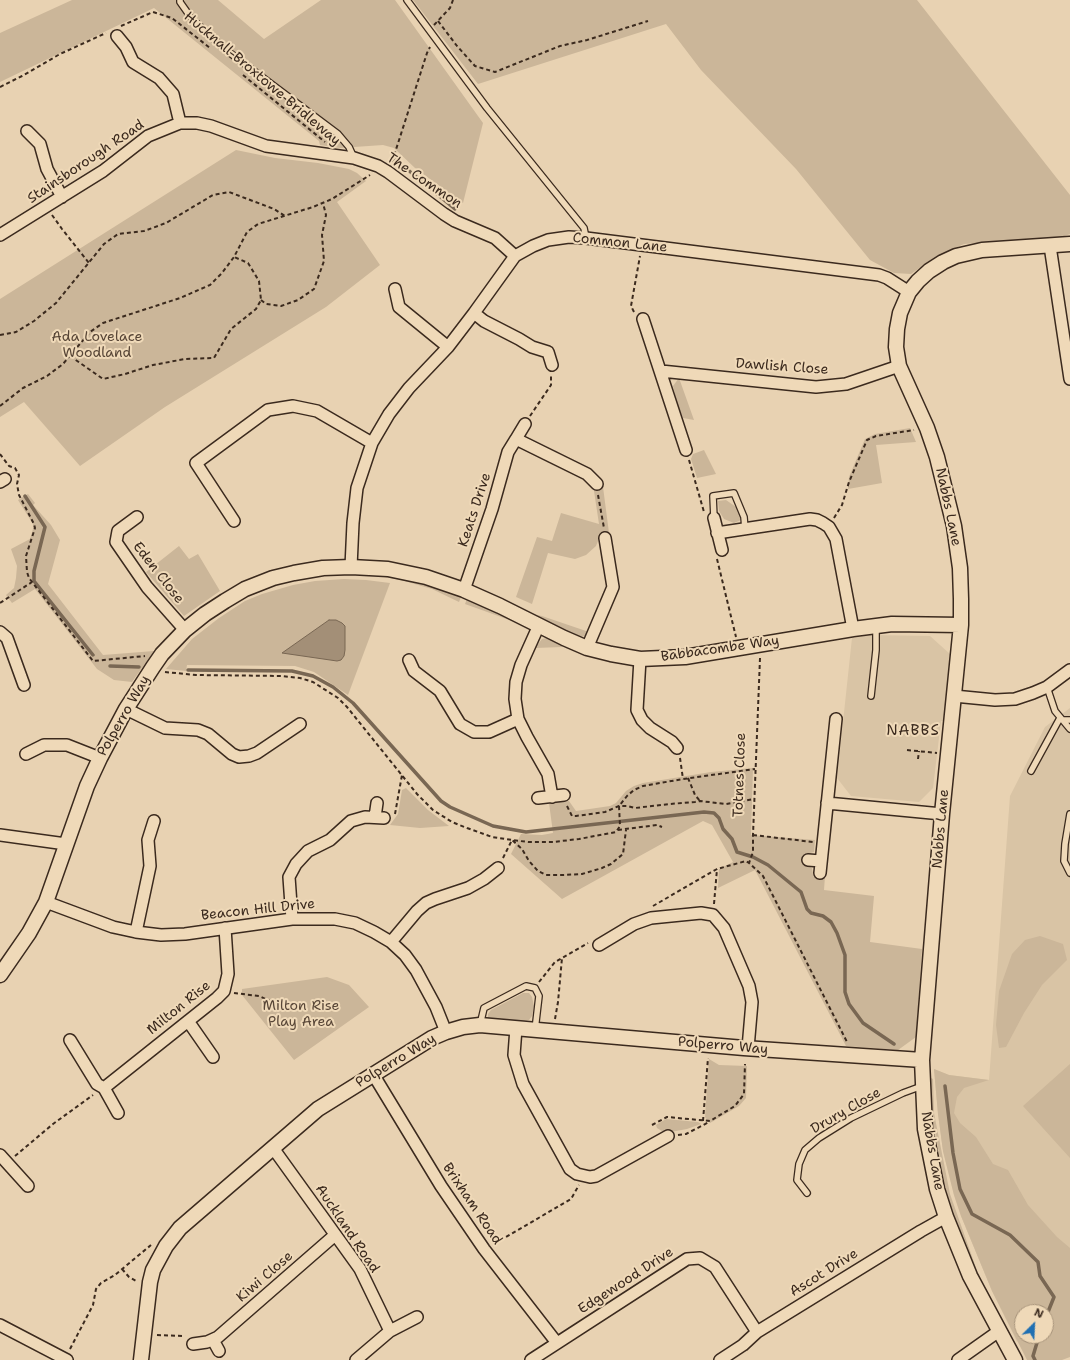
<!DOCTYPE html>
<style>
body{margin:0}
#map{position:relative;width:1070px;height:1360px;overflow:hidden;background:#e8d2b2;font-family:"Shantell Sans",sans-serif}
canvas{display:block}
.north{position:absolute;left:1014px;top:1304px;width:40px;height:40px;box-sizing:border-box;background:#efd9b8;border:1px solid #a7937a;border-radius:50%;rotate:24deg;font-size:11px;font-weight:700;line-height:16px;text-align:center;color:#3b2a1e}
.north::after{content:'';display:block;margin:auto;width:14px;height:18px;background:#1f6fb2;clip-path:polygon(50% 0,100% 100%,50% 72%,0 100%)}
</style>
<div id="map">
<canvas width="1070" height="1360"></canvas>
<div class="north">N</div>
</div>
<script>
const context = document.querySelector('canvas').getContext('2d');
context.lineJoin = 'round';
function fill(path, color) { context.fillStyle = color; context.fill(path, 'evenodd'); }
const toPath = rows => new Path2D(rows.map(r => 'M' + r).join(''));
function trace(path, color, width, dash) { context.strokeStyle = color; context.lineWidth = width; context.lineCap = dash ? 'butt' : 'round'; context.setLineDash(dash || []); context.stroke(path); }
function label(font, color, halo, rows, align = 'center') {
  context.font = font + ' "Shantell Sans",sans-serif'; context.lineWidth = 4; context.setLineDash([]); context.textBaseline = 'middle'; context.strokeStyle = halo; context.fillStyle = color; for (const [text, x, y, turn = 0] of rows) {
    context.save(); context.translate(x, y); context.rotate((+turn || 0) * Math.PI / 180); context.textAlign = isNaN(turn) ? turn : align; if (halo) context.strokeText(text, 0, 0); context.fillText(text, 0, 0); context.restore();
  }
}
fill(toPath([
 [871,635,930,636,950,654,944,721,941,721,933,788,919,802,851,796,837,778,852,638],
 [1070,708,1070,1277,1022,1312,1022,1336,1017,1342,992,1291,961,1216,954,1195,943,1151,938,1114,934,1069,949,1075,989,1080,1010,796,1045,727]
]), '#d9c4a5');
fill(toPath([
 [72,0,218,0,264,39,321,0,395,0,483,123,463,203,415,168,394,148,383,145,340,148,320,145,319,141,154,8,0,82,0,33],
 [413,0,917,0,1070,195,1070,234,1062,237,964,244,935,257,911,274,894,273,870,260,796,169,701,70,666,24,478,84],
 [236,150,275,158,318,163,349,169,357,173,366,181,337,202,380,265,326,307,165,407,80,466,24,402,0,417,0,299],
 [679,378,694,420,683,418,677,403,673,386],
 [910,428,916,442,876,445,882,483,848,489,849,477,865,439,875,434],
 [704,450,716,474,697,478,691,459,693,454],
 [603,487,609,533,603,533,598,537,598,541,596,546,586,555,575,559,548,553,532,604,516,597,537,537,552,541,561,513,599,524,594,491],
 [28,494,35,503,33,505,51,525,60,540,48,584,103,655,154,651,132,682,114,680,97,669,35,589,12,603,6,595,14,588,16,578,17,566,11,549,30,539,33,529,33,524,18,500],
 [726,500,739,509,741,520,734,523,724,519,719,511,718,501],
 [179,546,189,559,198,554,220,591,184,616,146,572],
 [367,574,388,576,420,584,441,589,461,597,459,602,432,589,401,580],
 [344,579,366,580,390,583,348,695,314,672,295,666,187,665,186,671,166,669,192,639,219,618,245,601,262,594,293,585,315,581],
 [467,599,516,621,515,622,465,604],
 [532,614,542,616,589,632,585,636,579,637],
 [547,638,563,645,562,647,535,648,542,639],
 [753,768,751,835,815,840,814,852,806,854,805,864,812,868,813,875,825,876,824,890,874,896,870,942,922,949,916,1037,898,1050,846,1046,755,870,718,888,719,869,733,862,712,825,703,821,562,899,511,854,521,834,542,835,553,833,549,803,569,801,576,811,610,806,616,803,626,791,634,786,643,783,711,772],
 [406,788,428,810,449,826,420,828,390,825,398,814,402,790],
 [1040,936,1063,944,1067,960,1042,985,1024,1013,1006,1047,999,1048,996,1025,999,991,1012,954,1025,940],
 [327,977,349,985,369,1007,294,1060,242,995,242,989],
 [523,993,529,993,532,997,534,1006,532,1016,529,1020,524,1021,492,1020,488,1018,488,1014,491,1010],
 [709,1059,719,1065,747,1066,746,1098,739,1106,710,1123,705,1117],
 [1070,1064,1070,1158,1023,1106],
 [934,1069,949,1075,989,1080,964,1088,957,1097,954,1113,960,1123,976,1137,993,1164,1008,1170,1028,1205,1057,1237,1070,1248,1070,1357,1062,1360,1027,1360,992,1291,961,1216,954,1195,943,1151,938,1114],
 [1022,1312,1046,1312,1046,1336,1022,1336],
 [929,1077,933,1079,934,1113,950,1194,980,1279,997,1310,994,1311,977,1277,947,1196,932,1116,930,1099],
 [666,1119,698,1122,701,1124,687,1129,665,1133,657,1128,656,1125]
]), '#cbb699');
const water = toPath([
 [329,620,336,620,342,623,345,626,345,650,344,656,341,660,337,661,282,653,329,620]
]);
fill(water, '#a38f77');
trace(water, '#796753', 1);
trace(toPath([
 [396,160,455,209],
 [25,496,45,527,34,571,34,581,93,655],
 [110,666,139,667],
 [188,670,292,671,313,676,333,687,353,703,441,801,450,807,493,826,526,832,704,812,714,813,719,818,723,829,732,839,737,852,753,857,768,865,801,892,807,909,811,913,823,916,831,922,837,933,845,955,845,992,849,1004,863,1023,894,1044],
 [945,1086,953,1153,960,1189,972,1214,1010,1235,1038,1262,1040,1276,1054,1297,1046,1317],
 [1035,1360,1033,1356,1039,1336]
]), '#796753', 3.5);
const service = toPath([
 [180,0,180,2,192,19,226,50,338,134,349,147,354,158],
 [407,0,487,108,584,228,586,238],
 [714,518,713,496,734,493,744,517,745,529],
 [1047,687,1055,711,1070,729],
 [871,696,876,650,876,627],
 [1062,720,1070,720],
 [1031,771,1060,718],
 [1070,814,1065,844,1064,861,1070,873],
 [480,1025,484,1008,526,986,535,988,539,996,535,1030],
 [807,1193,797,1180,799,1164,805,1150,819,1138,851,1118,903,1093,922,1086]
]);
const minor = toPath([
 [117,36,126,47,133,62,159,78,173,94,180,123],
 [27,131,40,144,47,169,62,197],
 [0,235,103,171,148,136,180,123,197,123,211,126,266,146,354,158,378,166,388,172,444,214,455,221,495,238,515,256],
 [1050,246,1070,379],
 [395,289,399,307,448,347],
 [474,313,484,321,519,339,532,347,548,352,552,365],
 [643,319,686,450],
 [661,371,816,387,846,384,899,366],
 [516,439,525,424],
 [0,482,5,479],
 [137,517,118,531,116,542,147,587,185,630],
 [714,518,722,550],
 [234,521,196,463,268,410,293,406,317,411,372,443],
 [717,533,810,519,817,520,823,523,829,527,836,539,853,629],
 [351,567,353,523,357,488,372,443,389,414,409,388,448,347,474,313,515,256,533,246,548,240,569,237,586,238,879,275,887,278,909,292],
 [464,590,492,509,508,452,516,439,587,474,597,484],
 [539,625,521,665,516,682,515,699,518,719,527,737,548,774,552,797],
 [0,632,7,638,24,685],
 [587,648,613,587,605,538],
 [640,659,637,710,642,720,650,728,672,742,677,748],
 [409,660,414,671,440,691,460,724,474,732,489,732,518,719],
 [954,696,995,700,1015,699,1033,693,1047,687,1070,670],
 [126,709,165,728,198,730,208,734,232,754,239,757,249,756,257,753,300,724],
 [26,754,44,745,67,745,100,758],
 [538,798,564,795],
 [827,803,942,814],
 [375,817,377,803],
 [0,835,66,844],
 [808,860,821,861],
 [820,873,836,719],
 [46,902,113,927,136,932,161,935,185,934,292,919,335,919,355,923,374,932,391,942,405,955,416,970,436,1007,446,1032],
 [292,919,289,877,296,864,308,851,330,840,351,821,365,817,384,818],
 [136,932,150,866,148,840,154,821],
 [391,942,417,911,426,903,435,899,468,888,484,879,498,868],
 [599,945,634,924,651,918,701,913,713,915,724,928,749,986,752,1002,748,1048],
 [188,1021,213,1057],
 [516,1028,514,1055,523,1084,570,1169,577,1174,590,1177,596,1176,668,1136],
 [70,1040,97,1084,104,1088,118,1113],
 [373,1074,441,1186,484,1249,557,1343],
 [104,1088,217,998,224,991,228,974,225,928],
 [273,1148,360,1269,390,1331],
 [0,1155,28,1186],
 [0,1325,67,1360],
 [213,1340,219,1351],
 [193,1344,207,1342,218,1337,335,1235],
 [356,1360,390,1331,417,1317],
 [531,1360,687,1259,700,1258,715,1267,757,1332],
 [720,1360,743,1345,757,1332,921,1231,946,1217],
 [958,1360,999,1331]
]);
const tertiary = toPath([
 [0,975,29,933,46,902,87,786,100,758,126,709,153,667,162,654,185,630,205,614,225,601,245,589,273,578,294,573,323,568,351,567,388,569,426,577,464,590,500,606,564,638,587,648,611,654,640,659,685,657,853,629,892,624,961,625],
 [141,1360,150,1282,153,1270,166,1246,180,1228,318,1109,432,1038,446,1032,463,1027,480,1025,744,1048,922,1060],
 [1015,1360,970,1276,946,1217,937,1189,925,1129,922,1060,942,814,961,625,961,599,960,568,954,526,937,457,927,428,899,366,896,347,897,329,900,313,909,292,918,281,929,271,943,262,956,256,982,250,1070,244]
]);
trace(service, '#3b2a1e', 8);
trace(minor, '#3b2a1e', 14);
trace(tertiary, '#3b2a1e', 17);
trace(toPath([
 [438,21,457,46,475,66,495,72,560,46,587,40,648,21],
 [434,25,450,8,453,0],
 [121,26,153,12,172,18,210,48],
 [243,75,325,142],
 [0,87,22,76,60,54,106,33],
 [392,162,427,53,430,47],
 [52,215,62,229,89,263],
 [261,300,266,304,281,306,298,300,314,289,324,261,322,235,326,215,323,203],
 [634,312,631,306,640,256],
 [0,335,16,332,34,321,56,303,104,244,118,234,144,231,166,223,213,195,229,192,274,209,285,216],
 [70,356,103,379,125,374,153,365,185,359,214,358,231,329,256,309,261,300,259,281,248,263,234,257],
 [0,406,23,388,47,376,63,364,90,332,103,323,180,298,210,285,222,273,234,257,247,232,258,224,313,207,332,199,370,175],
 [530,416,551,385,551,375],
 [0,454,9,466,15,468,19,475,17,484,19,495,34,524,35,528,26,556,27,572,29,578,93,661,145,656],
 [689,460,704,512],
 [598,495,604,528],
 [834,518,842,505,849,482,867,440,876,436,914,430],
 [717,559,736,637],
 [0,603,32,582],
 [760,658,753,835,753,852,749,863,763,876,847,1042],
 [165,672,196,675,281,676,300,678,313,682,338,698,347,707,417,794,433,810,452,822,467,828,492,837,512,840,528,842,553,842,579,839,616,832,620,826,619,806,627,796,634,790,643,786,683,779,755,769],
 [907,750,937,753],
 [680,758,683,779],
 [918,759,919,751],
 [688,778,695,795,700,801],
 [567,806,572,816,576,816,605,812,619,806,627,806,635,808,670,804,695,802,700,801,726,804,754,799],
 [395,814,402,775],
 [618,830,657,825,662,827],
 [753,835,813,842],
 [503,858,512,840,522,849,529,861,538,871,546,875,563,875,582,874,602,868,611,864,623,854,626,830],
 [714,904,717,869],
 [653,906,717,869,746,861,749,863],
 [539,982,555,962,588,943],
 [234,993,259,996,270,1001],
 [555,1019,558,1002,562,958],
 [703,1121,708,1058],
 [652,1125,667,1117,710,1121,735,1106,744,1094,745,1064],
 [678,1135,686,1134,709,1122],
 [15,1156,53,1124,93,1095],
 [494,1244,571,1199,579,1185],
 [122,1269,129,1277,138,1282],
 [157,1335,185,1336],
 [70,1349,93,1305,96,1289,101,1283,115,1275,151,1245]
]), '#3b2a1e', 2, [4, 3]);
trace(service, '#efd9b8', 5.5);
trace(minor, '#efd9b8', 11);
trace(tertiary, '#efd9b8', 14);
label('14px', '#3b2a1e', '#efd9b8', [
 ["Hucknall-Broxtowe Bridleway",262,79,40],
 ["Stainsborough Road",86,162,-34],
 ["The Common",424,181,34],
 ["Common Lane",620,243,6],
 ["Dawlish Close",782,367,4],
 ["Nabbs Lane",948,507,78],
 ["Keats Drive",475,510,-72],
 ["Eden Close",158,573,52],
 ["Babbacombe Way",720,649,-8],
 ["Polperro Way",124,716,-60],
 ["Totnes Close",740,775,-88],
 ["Nabbs Lane",941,829,-85],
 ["Beacon Hill Drive",258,910,-6],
 ["Milton Rise",179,1008,-39],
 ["Polperro Way",723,1046,5],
 ["Polperro Way",396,1061,-31],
 ["Drury Close",846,1111,-30],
 ["Nabbs Lane",932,1151,80],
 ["Brixham Road",472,1204,56],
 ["Auckland Road",347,1229,56],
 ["Ascot Drive",824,1273,-32],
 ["Kiwi Close",265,1277,-41],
 ["Edgewood Drive",626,1281,-33]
]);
label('14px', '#584637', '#efd9b8', [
 ["Ada Lovelace",97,337],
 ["Woodland",97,353],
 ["Milton Rise",301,1006],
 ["Play Area",301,1022]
]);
context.letterSpacing = '1px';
label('15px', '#3b2a1e', '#efd9b8', [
 ["NABBS",913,731]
]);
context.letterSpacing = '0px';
</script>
